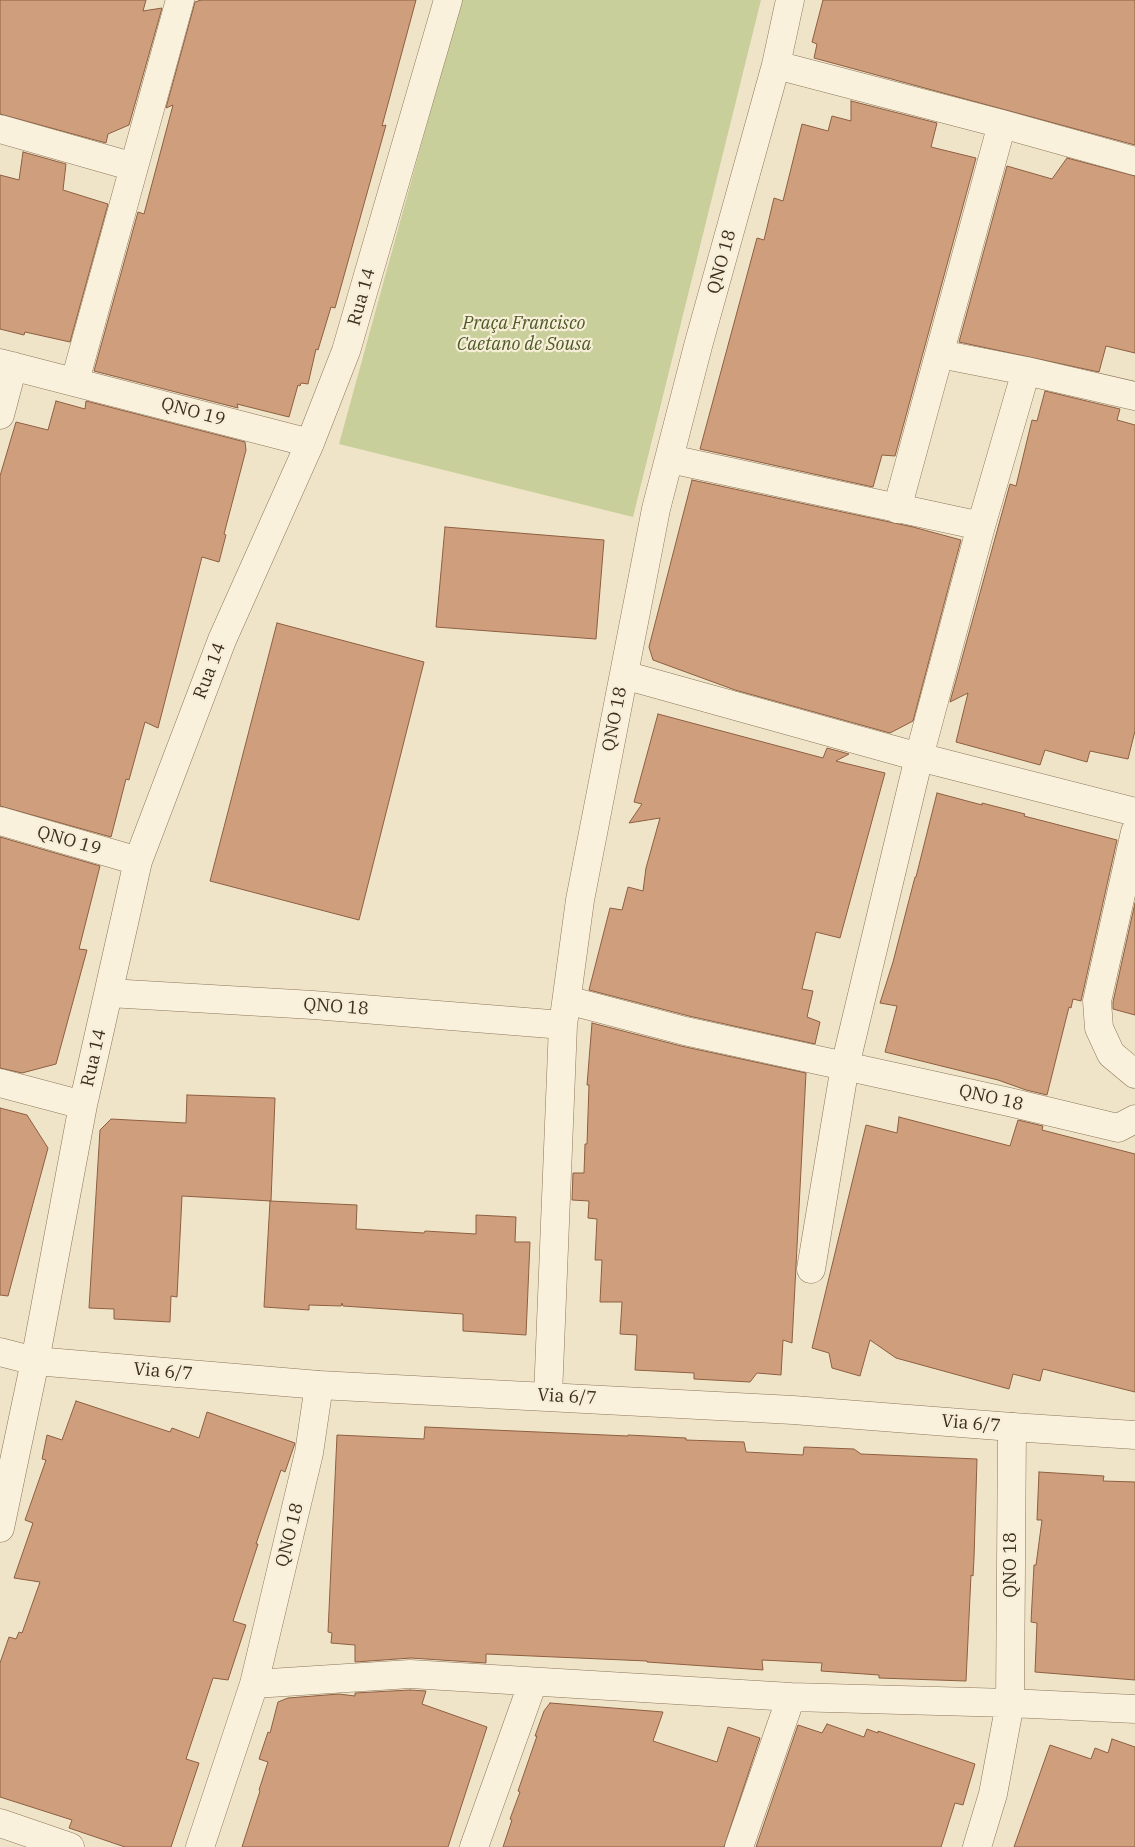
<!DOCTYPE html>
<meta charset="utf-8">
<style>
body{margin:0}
canvas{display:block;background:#f0e4c8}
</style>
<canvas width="1135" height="1847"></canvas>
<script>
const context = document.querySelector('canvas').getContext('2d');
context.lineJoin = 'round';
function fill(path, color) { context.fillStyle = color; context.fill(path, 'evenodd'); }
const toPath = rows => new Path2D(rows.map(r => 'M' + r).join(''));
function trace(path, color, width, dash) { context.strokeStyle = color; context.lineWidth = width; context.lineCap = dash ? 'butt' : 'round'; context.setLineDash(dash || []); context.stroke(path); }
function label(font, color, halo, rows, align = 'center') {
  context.font = font + ' "IBM Plex Serif",serif'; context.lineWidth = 4.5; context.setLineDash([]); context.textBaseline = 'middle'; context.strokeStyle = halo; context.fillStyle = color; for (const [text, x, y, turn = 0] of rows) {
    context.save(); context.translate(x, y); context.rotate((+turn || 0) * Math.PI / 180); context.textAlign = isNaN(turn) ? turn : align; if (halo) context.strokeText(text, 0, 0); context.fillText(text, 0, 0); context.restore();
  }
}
fill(toPath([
 [461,0,761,0,633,517,339,444]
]), '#c9cf9b');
const building = toPath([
 [0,0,146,0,143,11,162,8,129,125,108,134,106,143,0,114,0,0],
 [201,0,416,0,382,126,386,125,335,308,331,307,318,350,316,349,308,384,301,383,300,386,298,385,289,417,237,404,238,408,94,371,138,212,144,214,173,105,166,108,195,2,201,0],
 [823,0,1135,0,1135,145,814,58,817,44,812,42,823,0],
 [851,101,937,123,931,147,976,158,895,456,882,455,873,487,700,449,757,238,764,240,774,198,783,201,802,124,828,131,832,116,851,121,851,101],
 [23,152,66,164,63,190,108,204,70,342,25,332,24,335,0,329,0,175,19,180,23,152],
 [1067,158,1135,176,1135,353,1106,346,1099,372,959,342,1007,166,1052,179,1067,158],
 [1045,391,1120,409,1117,420,1135,425,1135,731,1128,759,1090,751,1087,762,1045,750,1040,765,956,742,968,693,950,702,1010,484,1016,486,1032,420,1037,421,1045,391],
 [56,401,85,409,86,401,245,442,246,450,224,534,226,535,219,562,202,557,158,728,145,722,129,780,126,779,111,837,0,806,0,476,16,422,48,430,56,401],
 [692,480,913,527,961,540,913,721,890,733,735,690,653,660,649,647,692,480],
 [445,527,604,540,596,639,436,627,445,527],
 [277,623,424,662,359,920,210,881,277,623],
 [658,714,823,758,827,748,849,754,836,761,885,773,840,938,816,932,802,989,813,991,807,1017,820,1022,815,1044,689,1016,589,990,610,908,622,910,628,887,643,891,646,868,660,818,629,823,642,804,634,802,658,714],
 [937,793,982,805,982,803,1025,814,1024,816,1117,840,1081,1001,1073,999,1071,1008,1069,1007,1047,1095,1026,1090,998,1080,885,1052,897,1006,880,1003,893,962,915,877,916,877,937,793],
 [0,837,100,866,79,949,87,950,56,1064,22,1073,0,1068,0,837],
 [1135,903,1135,1015,1113,1009,1113,1002,1135,903],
 [592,1023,681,1046,806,1073,792,1343,783,1340,781,1375,757,1373,750,1382,694,1379,694,1373,635,1370,637,1335,620,1334,622,1302,600,1302,602,1260,595,1260,597,1219,588,1218,589,1201,572,1200,573,1173,584,1173,585,1144,587,1144,589,1085,587,1085,592,1023],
 [187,1095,275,1098,271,1201,182,1196,177,1297,171,1296,170,1322,114,1319,114,1309,89,1308,100,1130,111,1119,186,1123,187,1095],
 [0,1108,27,1115,48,1148,8,1296,0,1295,0,1108],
 [899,1117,1010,1146,1018,1120,1043,1126,1042,1130,1135,1154,1135,1392,1043,1369,1040,1381,1013,1374,1009,1389,896,1358,870,1340,860,1376,832,1368,829,1353,812,1348,866,1125,897,1133,899,1117],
 [270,1201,357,1205,356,1229,424,1233,425,1231,476,1234,476,1215,516,1217,515,1242,530,1242,526,1335,463,1331,463,1314,343,1306,342,1303,341,1306,309,1305,309,1310,264,1307,270,1201],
 [76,1401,170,1432,172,1428,199,1438,207,1412,295,1443,285,1472,281,1470,256,1544,258,1544,233,1621,246,1625,228,1680,213,1678,186,1759,199,1763,171,1847,125,1847,69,1828,72,1820,0,1797,0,1663,9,1637,16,1639,19,1632,22,1633,40,1582,14,1578,33,1523,25,1520,46,1460,42,1459,47,1435,62,1440,76,1401],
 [425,1427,628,1436,628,1435,686,1438,686,1440,744,1442,746,1452,803,1455,804,1447,854,1449,861,1454,977,1459,974,1558,973,1576,971,1575,966,1681,879,1678,879,1675,821,1671,822,1663,762,1660,763,1670,647,1662,647,1661,486,1654,486,1663,411,1658,355,1662,355,1645,331,1643,332,1633,328,1632,337,1435,424,1439,425,1427],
 [1039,1472,1104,1476,1103,1481,1135,1482,1135,1680,1035,1672,1037,1623,1031,1622,1034,1565,1036,1565,1042,1520,1037,1520,1039,1472],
 [410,1690,426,1691,422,1704,487,1727,448,1847,242,1847,260,1791,259,1790,268,1762,259,1759,268,1732,270,1733,278,1702,288,1698,339,1694,355,1696,355,1693,410,1690],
 [550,1703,663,1712,653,1741,717,1762,728,1727,760,1738,724,1847,503,1847,512,1820,510,1819,520,1792,518,1791,537,1736,535,1736,544,1711,550,1703],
 [827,1724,864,1737,867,1729,878,1733,878,1731,975,1764,963,1805,955,1803,941,1847,756,1847,798,1725,822,1733,827,1724],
 [1112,1739,1135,1747,1135,1847,1014,1847,1050,1745,1091,1759,1095,1748,1108,1753,1112,1739]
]);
fill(building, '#cf9f7d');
trace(building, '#8d5f41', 1);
const minor = toPath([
 [776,65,1002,124,1135,161],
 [0,129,134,167],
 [940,354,1026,371],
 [0,363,310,443],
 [75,381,180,0],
 [0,415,13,366],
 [670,459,981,526],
 [897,509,1002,124],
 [624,675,919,757,1135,812],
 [0,821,138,861],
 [1135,832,1097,1001,1099,1028,1111,1054,1135,1074],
 [109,993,313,1005,563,1025],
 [567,1000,685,1031,1009,1102,1118,1128,1135,1119],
 [0,1083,83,1105],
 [811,1269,845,1066,919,757,981,526,1026,371,1135,396],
 [548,1396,563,1025,580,900,656,509,698,346,776,65,790,0],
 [0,1528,35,1361,83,1105,138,861,222,640,310,443,346,351,448,0],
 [254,1684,410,1674,791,1697,1010,1703,1135,1709],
 [0,1823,70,1847],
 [200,1847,254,1684,309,1453,319,1385],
 [474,1847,533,1682],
 [739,1847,791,1697],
 [977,1847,993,1794,1010,1703,1012,1427]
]);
const tertiary = toPath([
 [0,1352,35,1361,319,1385,793,1410,1012,1427,1135,1435]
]);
trace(minor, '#8d765c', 29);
trace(tertiary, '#8d765c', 29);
trace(minor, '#faf1dc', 28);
trace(tertiary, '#faf1dc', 28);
label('18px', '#3d2e20', '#f7eed8', [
 ["QNO 18",722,262,-75],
 ["Rua 14",362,297,-74],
 ["QNO 19",193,412,15],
 ["Rua 14",210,671,-69],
 ["QNO 18",615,719,-79],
 ["QNO 19",69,841,16],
 ["QNO 18",336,1007,4],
 ["Rua 14",94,1058,-77],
 ["QNO 18",991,1098,13],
 ["Via 6/7",163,1372,5],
 ["Via 6/7",567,1397,3],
 ["Via 6/7",971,1424,5],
 ["QNO 18",290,1535,-76],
 ["QNO 18",1011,1565,-90]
]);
label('italic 18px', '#4d5a26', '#f7eed8', [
 ["Praça Francisco",524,324],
 ["Caetano de Sousa",524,345]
]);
</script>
